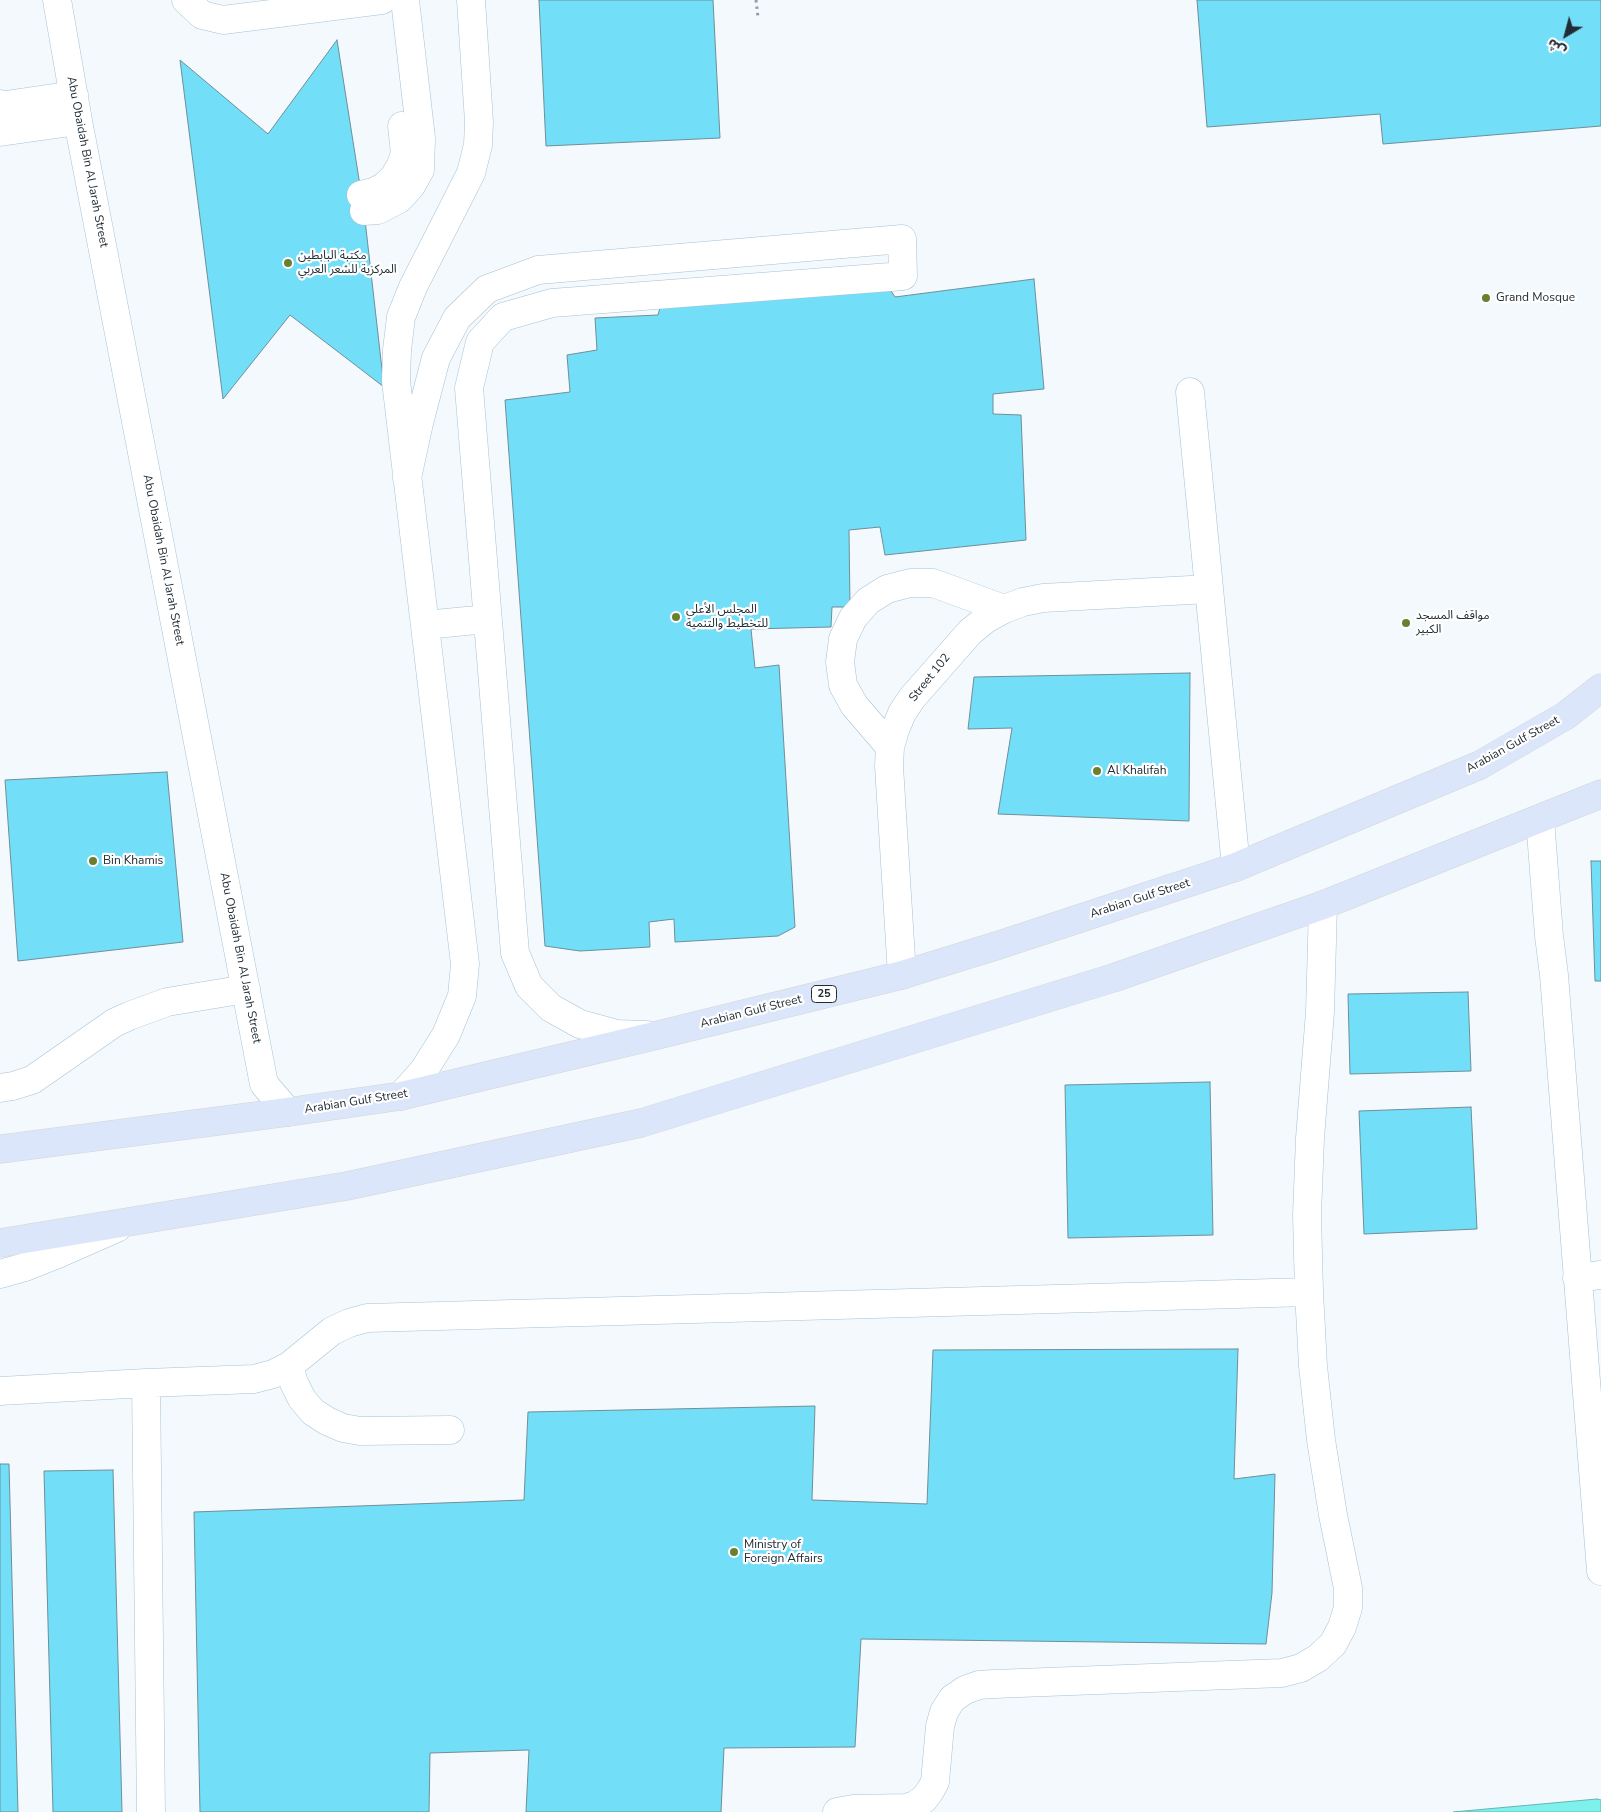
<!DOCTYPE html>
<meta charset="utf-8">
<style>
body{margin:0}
#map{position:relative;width:1601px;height:1812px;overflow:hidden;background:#f3f9fd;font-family:"Nunito Sans","Noto Sans Arabic",sans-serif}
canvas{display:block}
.north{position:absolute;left:1541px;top:10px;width:50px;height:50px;-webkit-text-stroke:4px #fff;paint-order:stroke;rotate:217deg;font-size:14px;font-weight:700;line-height:20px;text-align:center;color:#222c34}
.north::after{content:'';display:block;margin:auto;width:18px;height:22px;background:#222c34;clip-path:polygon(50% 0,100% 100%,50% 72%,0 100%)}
</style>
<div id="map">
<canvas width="1601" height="1812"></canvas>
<div class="north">ش</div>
</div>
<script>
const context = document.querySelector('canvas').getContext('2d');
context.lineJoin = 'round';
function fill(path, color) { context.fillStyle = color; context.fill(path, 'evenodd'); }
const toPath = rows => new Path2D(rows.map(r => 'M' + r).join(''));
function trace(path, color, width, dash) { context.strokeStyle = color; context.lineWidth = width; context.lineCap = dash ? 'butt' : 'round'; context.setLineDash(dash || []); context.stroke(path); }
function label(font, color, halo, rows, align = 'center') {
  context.font = font + ' "Nunito Sans","Noto Sans Arabic",sans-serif'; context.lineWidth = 4.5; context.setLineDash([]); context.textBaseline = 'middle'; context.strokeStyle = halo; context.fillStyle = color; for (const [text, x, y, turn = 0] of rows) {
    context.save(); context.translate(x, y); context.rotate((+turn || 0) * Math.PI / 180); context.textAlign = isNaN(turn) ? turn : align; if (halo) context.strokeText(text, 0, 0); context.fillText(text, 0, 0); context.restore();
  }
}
const water = toPath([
 [1597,1799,1601,1800,1601,1812,1453,1812,1597,1799]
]);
fill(water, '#7ff1ed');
trace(water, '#63b6b6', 1);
const building = toPath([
 [539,0,713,0,720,138,546,146,539,0],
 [1197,0,1601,0,1601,126,1383,144,1380,114,1207,127,1197,0],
 [337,40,364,211,384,387,290,315,223,399,180,60,268,134,337,40],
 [1034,279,1044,389,993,394,993,414,1021,415,1026,540,885,555,880,527,849,530,850,607,832,607,831,627,751,629,755,668,779,665,795,927,778,936,675,942,674,919,649,922,650,947,580,951,545,946,505,400,570,392,567,355,597,350,595,318,658,315,661,304,886,283,895,297,1034,279],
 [1190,673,1189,821,998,814,1012,728,968,729,974,677,1190,673],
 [167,772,183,942,18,961,5,780,167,772],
 [1591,861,1601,861,1601,981,1595,981,1591,861],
 [1468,992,1471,1071,1350,1074,1348,994,1468,992],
 [1210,1082,1213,1235,1068,1238,1065,1085,1210,1082],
 [1471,1107,1477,1229,1364,1234,1359,1111,1471,1107],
 [1238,1349,1234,1479,1275,1474,1272,1593,1266,1644,861,1639,855,1747,724,1748,721,1812,526,1812,529,1750,430,1753,429,1812,200,1812,194,1512,524,1500,528,1412,815,1406,812,1500,927,1504,933,1350,1238,1349],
 [0,1464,9,1464,18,1812,0,1812,0,1464],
 [113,1470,122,1812,53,1812,44,1471,113,1470]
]);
fill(building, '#73def8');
trace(building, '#6d8f98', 1);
const minor = toPath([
 [57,0,78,121,264,1084,288,1112],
 [186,0,202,15,223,20,382,0],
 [0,104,6,105,74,95],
 [0,132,78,121],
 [361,195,374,192,385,186,394,177,401,165,405,153,402,126],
 [364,211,378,210,399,199,411,186,420,170,421,138,405,0],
 [1190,392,1236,867],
 [407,478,419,423,436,358,457,318,487,289,538,270,902,239,903,276,552,303,503,317,480,342,469,388,515,953,529,986,551,1008,580,1024,617,1034,646,1035],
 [425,625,487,619],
 [890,747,854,705,843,685,840,662,843,639,853,618,868,601,887,589,910,583,933,583,1004,609],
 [1540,819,1549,936,1554,975,1601,1571],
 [902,975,889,766,890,747,895,730,902,713,912,698,970,632,986,619,1004,609,1023,602,1043,598,1209,589],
 [0,1088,13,1086,32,1080,114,1023,129,1016,167,1002,246,989],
 [401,1096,424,1070,446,1035,462,996,465,964,396,381,397,350,401,317,413,287,471,173,478,145,479,122,471,0],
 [0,1274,25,1267,60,1253,117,1228],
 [1577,1278,1601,1275],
 [289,1366,294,1383,302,1399,313,1412,327,1421,343,1428,360,1431,450,1430],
 [146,1383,151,1812],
 [0,1391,146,1383,254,1379,273,1374,289,1366,332,1331,349,1323,367,1318,1309,1292],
 [837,1812,853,1809,906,1808,915,1805,924,1799,930,1791,935,1782,940,1726,944,1712,952,1699,965,1690,979,1685,994,1684,1282,1673,1301,1668,1318,1658,1333,1644,1342,1627,1348,1608,1348,1588,1333,1515,1321,1440,1313,1366,1309,1292,1307,1215,1310,1138,1320,1012,1323,905]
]);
const major = toPath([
 [0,1149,288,1112,401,1096,658,1035,902,975,999,945,1236,867,1480,765,1565,716,1601,688],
 [0,1243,347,1186,641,1123,1113,978,1323,905,1601,794]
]);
trace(minor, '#a6c2d5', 29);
trace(major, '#d3d5d6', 29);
trace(toPath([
 [756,0,758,17]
]), '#949ca2', 3, [2.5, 4]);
trace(minor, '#fff', 28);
trace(major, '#dce6fa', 28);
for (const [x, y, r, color] of [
 [288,263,5,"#6b7f2f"],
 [1486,298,5,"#6b7f2f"],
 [676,617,5,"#6b7f2f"],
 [1406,623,5,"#6b7f2f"],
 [1097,771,5,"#6b7f2f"],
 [93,861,5,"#6b7f2f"],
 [734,1552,5,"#6b7f2f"]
]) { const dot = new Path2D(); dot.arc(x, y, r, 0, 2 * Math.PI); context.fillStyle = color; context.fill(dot); trace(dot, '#fff', 2); }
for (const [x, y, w] of [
 [824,994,25]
]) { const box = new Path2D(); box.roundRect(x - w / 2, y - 8.5, w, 17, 4); context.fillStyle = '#fff'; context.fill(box); trace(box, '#222c34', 1); }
label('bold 11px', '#222c34', null, [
 ["25",824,994]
]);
label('12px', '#222c34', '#fff', [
 ["Abu Obaidah Bin Al Jarah Street",87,162,79],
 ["Abu Obaidah Bin Al Jarah Street",163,560,79],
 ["Street 102",930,678,-51],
 ["Arabian Gulf Street",1513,745,-29],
 ["Arabian Gulf Street",1140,899,-18],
 ["Abu Obaidah Bin Al Jarah Street",240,958,79],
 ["Arabian Gulf Street",751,1012,-14],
 ["Arabian Gulf Street",356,1102,-9]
]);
label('12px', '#222c34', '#fff', [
 ["مكتبة البابطين",298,256],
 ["المركزية للشعر العربي",298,270],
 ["Grand Mosque",1496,298],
 ["المجلس الأعلى",686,610],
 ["للتخطيط والتنمية",686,624],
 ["مواقف المسجد",1416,616],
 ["الكبير",1416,630],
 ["Al Khalifah",1107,771],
 ["Bin Khamis",103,861],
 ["Ministry of",744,1545],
 ["Foreign Affairs",744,1559]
], 'left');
</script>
